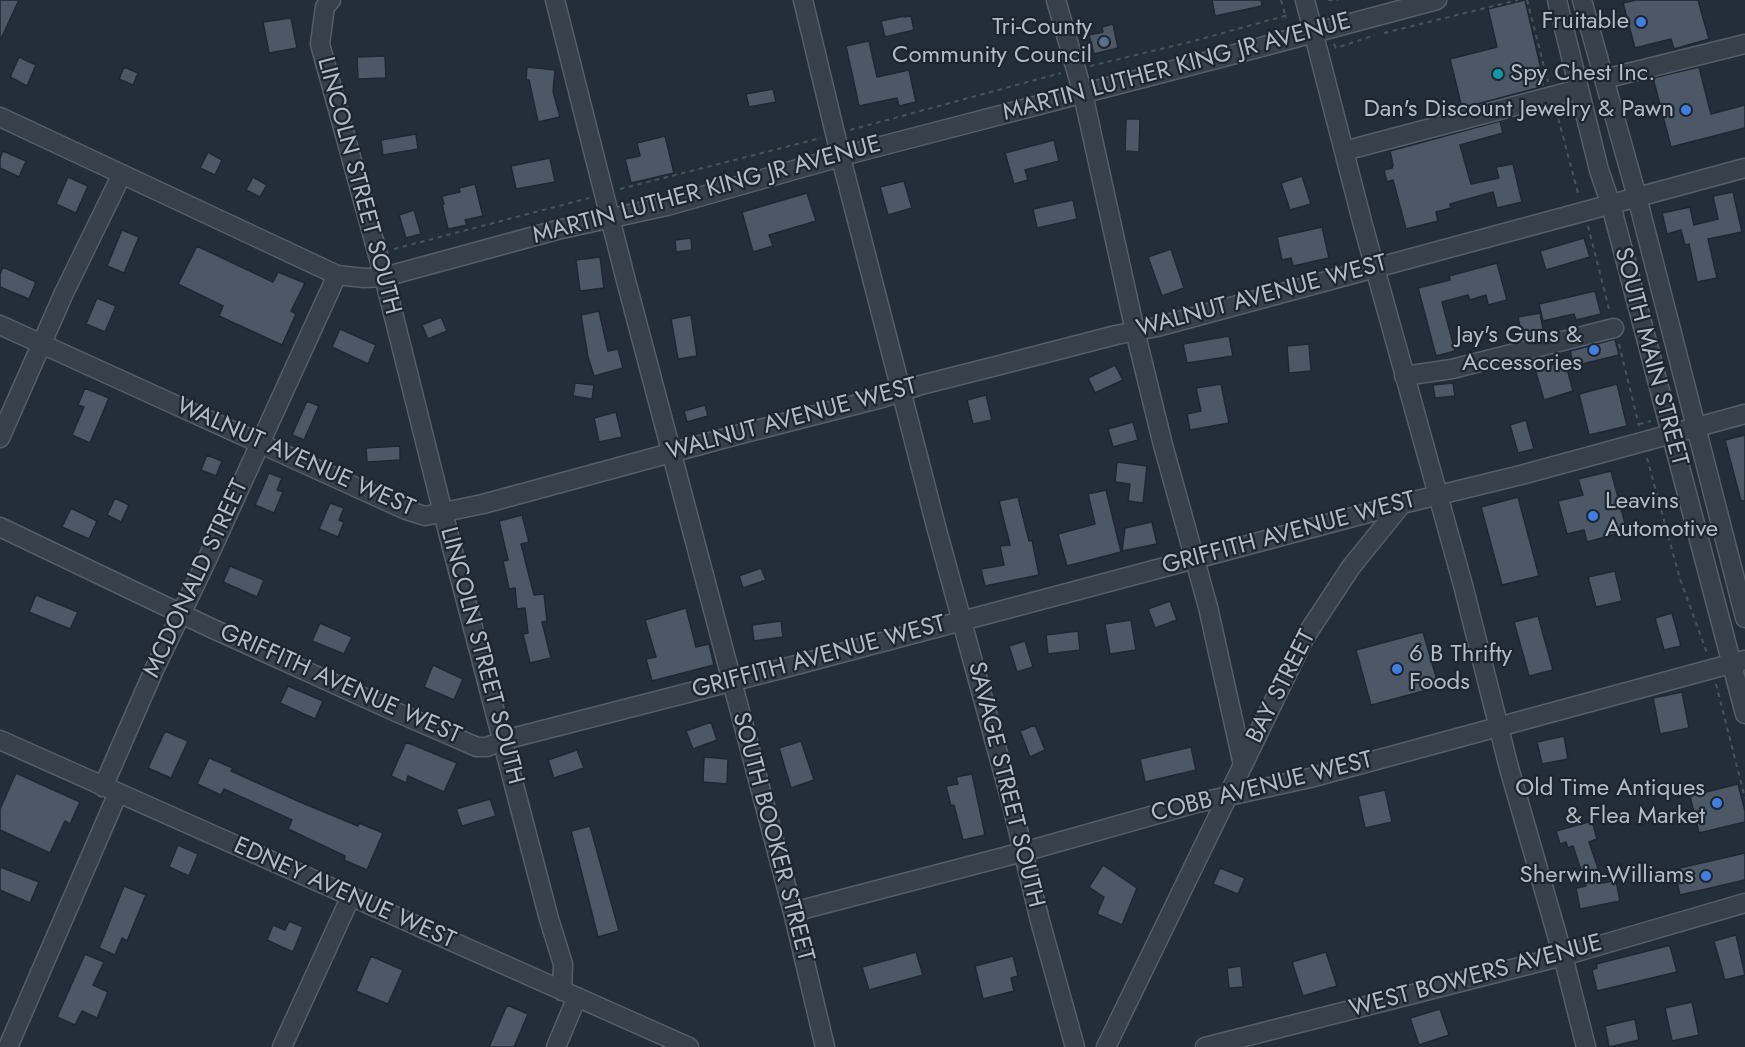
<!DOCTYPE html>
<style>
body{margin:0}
canvas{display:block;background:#242e3b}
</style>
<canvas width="1745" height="1047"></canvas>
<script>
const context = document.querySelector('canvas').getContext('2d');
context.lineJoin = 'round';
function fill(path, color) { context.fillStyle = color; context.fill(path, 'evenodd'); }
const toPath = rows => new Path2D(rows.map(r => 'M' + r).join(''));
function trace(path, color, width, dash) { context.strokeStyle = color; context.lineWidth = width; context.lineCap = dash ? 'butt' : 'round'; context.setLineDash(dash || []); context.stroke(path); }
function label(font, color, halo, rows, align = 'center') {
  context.font = font + ' Jost,sans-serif'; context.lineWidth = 4.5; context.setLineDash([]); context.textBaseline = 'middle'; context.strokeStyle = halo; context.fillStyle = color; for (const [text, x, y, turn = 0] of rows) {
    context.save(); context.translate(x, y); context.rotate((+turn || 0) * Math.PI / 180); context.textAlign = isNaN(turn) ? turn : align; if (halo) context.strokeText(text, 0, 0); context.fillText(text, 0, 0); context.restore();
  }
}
const building = toPath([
 [0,0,19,0,0,41,0,0],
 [1212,0,1261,0,1262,6,1215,16,1212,0],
 [1525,0,1545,86,1462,108,1450,59,1497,47,1488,9,1525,0],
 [1636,0,1698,0,1709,39,1674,49,1671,39,1635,48,1623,3,1636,0],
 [904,16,904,17,911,16,914,30,885,37,881,21,904,16],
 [291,18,297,48,269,53,263,22,291,18],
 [1113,24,1118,48,1094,54,1089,35,1103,32,1102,27,1113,24],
 [869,41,877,77,909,70,916,102,899,106,897,98,859,106,846,46,869,41],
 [385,56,386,78,358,79,357,57,385,56],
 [19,57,36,65,27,86,10,77,19,57],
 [124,67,138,73,133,85,119,79,124,67],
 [527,67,555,70,553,91,560,117,538,122,529,80,526,80,527,67],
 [1699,67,1711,114,1745,105,1745,128,1671,147,1653,78,1699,67],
 [773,89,776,102,749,107,746,94,773,89],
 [1126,119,1140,119,1139,152,1125,151,1126,119],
 [1500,121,1503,133,1460,145,1471,184,1499,178,1496,167,1513,164,1522,202,1497,208,1493,192,1450,204,1451,208,1436,212,1438,221,1406,229,1393,180,1387,182,1384,170,1392,168,1393,165,1390,151,1500,121],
 [416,134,418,149,383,155,381,140,416,134],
 [665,136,674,173,631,183,625,159,640,156,637,143,665,136],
 [1054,140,1059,161,1025,170,1028,180,1014,184,1005,153,1054,140],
 [3,151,26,161,19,177,0,168,0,158,3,151],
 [208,152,222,160,215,175,200,168,208,152],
 [550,158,555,182,516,189,511,166,550,158],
 [1302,176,1311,204,1290,210,1281,183,1302,176],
 [68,177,88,186,76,213,56,204,68,177],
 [253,177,267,185,260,197,246,190,253,177],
 [904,181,912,208,888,215,880,187,904,181],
 [475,184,483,216,465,220,467,225,448,229,442,204,444,204,442,196,460,192,459,188,475,184],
 [1733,192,1742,232,1708,239,1717,278,1697,282,1689,244,1685,245,1681,230,1667,234,1662,213,1690,207,1694,225,1718,219,1713,196,1733,192],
 [807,193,816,221,769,235,773,246,753,252,742,212,807,193],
 [1073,200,1077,219,1037,228,1033,209,1073,200],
 [414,210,421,234,406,238,399,215,414,210],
 [1322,227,1329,258,1293,266,1291,258,1282,260,1277,237,1322,227],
 [122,230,139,237,124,273,107,266,122,230],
 [691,238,692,250,676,252,675,240,691,238],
 [1584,238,1590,257,1546,270,1540,251,1584,238],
 [197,246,273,282,278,272,305,283,291,311,296,314,282,345,219,316,223,306,178,284,197,246],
 [1171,249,1184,288,1162,296,1148,257,1171,249],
 [600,257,604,288,580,291,576,260,600,257],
 [1497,263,1507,300,1488,305,1486,295,1470,300,1468,295,1442,302,1455,351,1436,356,1418,288,1450,280,1449,276,1497,263],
 [3,267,36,282,29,299,0,287,0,274,3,267],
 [1595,291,1601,314,1576,320,1574,314,1543,321,1539,304,1595,291],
 [97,298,116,306,105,332,86,324,97,298],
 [599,311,608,351,618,349,623,368,594,376,588,357,581,315,599,311],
 [1540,313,1544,334,1522,339,1518,317,1540,313],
 [691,315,697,356,678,359,671,319,691,315],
 [441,317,447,331,428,339,422,325,441,317],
 [340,329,376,345,368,364,332,347,340,329],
 [1229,336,1233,356,1187,363,1183,344,1229,336],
 [1615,339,1619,355,1574,366,1570,351,1615,339],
 [1309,344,1311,371,1289,373,1287,346,1309,344],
 [1565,361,1573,391,1544,400,1535,369,1565,361],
 [1115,365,1123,380,1095,393,1088,378,1115,365],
 [575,383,594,385,592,399,573,396,575,383],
 [1453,383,1455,396,1435,398,1433,385,1453,383],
 [1221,384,1229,423,1190,430,1187,414,1201,411,1196,388,1221,384],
 [1617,384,1627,426,1589,435,1579,394,1617,384],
 [85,388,109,398,90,443,72,435,84,407,78,405,85,388],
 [986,395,992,420,973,424,967,400,986,395],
 [307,401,319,406,304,440,292,435,307,401],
 [705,405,708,416,687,422,684,411,705,405],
 [616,412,622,437,599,442,594,418,616,412],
 [1526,420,1534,449,1518,453,1510,425,1526,420],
 [1133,422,1138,440,1113,447,1108,429,1133,422],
 [1745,435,1745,501,1741,501,1725,440,1745,435],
 [400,446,400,460,367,462,366,448,400,446],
 [207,455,222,461,216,476,201,470,207,455],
 [1117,462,1147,466,1143,503,1128,501,1130,484,1115,482,1117,462],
 [1611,471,1627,531,1587,542,1584,530,1567,534,1558,501,1583,495,1578,479,1611,471],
 [269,473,282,478,277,490,283,492,274,513,255,505,269,473],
 [1106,490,1121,552,1067,566,1058,534,1095,524,1088,494,1106,490],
 [1018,497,1029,541,1032,540,1039,575,985,586,981,569,1004,565,1000,546,1010,545,999,501,1018,497],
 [1518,497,1539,576,1502,585,1481,507,1518,497],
 [115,498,129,505,121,522,107,515,115,498],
 [330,503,344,508,339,520,344,522,338,537,319,529,330,503],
 [71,508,97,521,89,539,62,527,71,508],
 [522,515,529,542,521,544,534,595,544,594,547,621,542,622,551,658,530,663,523,634,528,633,525,608,517,609,515,588,509,589,503,561,508,560,499,521,522,515],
 [1152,522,1157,544,1122,551,1125,528,1152,522],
 [230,566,264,580,257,597,223,582,230,566],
 [761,568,766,580,743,588,739,576,761,568],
 [1615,571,1622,601,1596,607,1588,577,1615,571],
 [36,595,78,612,70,629,29,612,36,595],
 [1170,601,1177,620,1155,628,1148,609,1170,601],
 [686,608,696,647,709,644,714,665,652,681,646,659,656,657,645,620,686,608],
 [1672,613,1681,646,1664,650,1655,618,1672,613],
 [1538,616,1553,670,1529,676,1514,622,1538,616],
 [1131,620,1136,650,1110,654,1105,624,1131,620],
 [781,621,783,637,754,641,752,625,781,621],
 [320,623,352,637,344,654,312,641,320,623],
 [1078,631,1080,650,1048,654,1046,635,1078,631],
 [1423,632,1439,687,1371,705,1356,650,1423,632],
 [1025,641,1033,667,1017,672,1009,646,1025,641],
 [433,665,463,679,454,700,424,687,433,665],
 [288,686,323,701,315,719,280,703,288,686],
 [1682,692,1689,728,1660,734,1653,698,1682,692],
 [711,722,717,740,693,749,686,731,711,722],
 [1035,725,1045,750,1030,757,1020,731,1035,725],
 [165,731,188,741,171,778,148,768,165,731],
 [1564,736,1568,759,1542,764,1537,742,1564,736],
 [801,741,814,780,791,788,779,748,801,741],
 [406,742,457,763,444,792,408,776,406,783,391,776,406,742],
 [1191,747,1196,770,1145,782,1140,759,1191,747],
 [577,750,584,768,554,778,548,760,577,750],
 [704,757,728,759,727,784,703,782,704,757],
 [209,758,233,768,231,771,300,802,358,826,359,823,383,833,367,870,344,860,345,856,288,829,292,820,224,789,221,795,197,784,209,758],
 [16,773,80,802,70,824,65,821,50,853,0,830,0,809,16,773],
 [972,774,985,835,963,840,954,805,951,806,946,786,958,784,956,777,972,774],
 [1738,784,1745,811,1745,822,1699,833,1690,796,1738,784],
 [1385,790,1392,822,1365,828,1358,796,1385,790],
 [490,799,496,816,462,826,456,809,490,799],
 [1592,821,1597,839,1589,842,1603,883,1616,880,1620,901,1580,909,1576,888,1586,886,1573,846,1568,848,1566,842,1560,844,1556,831,1592,821],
 [590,826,619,931,598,937,571,831,590,826],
 [178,845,198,854,189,876,169,867,178,845],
 [1745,853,1745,880,1680,895,1677,882,1670,884,1667,871,1745,853],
 [1103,865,1137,888,1122,925,1097,914,1104,897,1089,887,1103,865],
 [0,867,39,882,30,903,0,890,0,867],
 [1220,868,1245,878,1238,894,1213,884,1220,868],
 [124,886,146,895,127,941,122,938,115,955,99,948,124,886],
 [289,921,303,927,293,952,267,940,273,925,285,930,289,921],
 [1736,935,1745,975,1725,980,1714,941,1736,935],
 [1667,946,1670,946,1677,972,1597,991,1592,970,1597,968,1596,964,1667,946],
 [916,952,923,975,869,990,862,967,916,952],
 [1326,952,1337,986,1303,996,1292,962,1326,952],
 [85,954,104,962,93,985,108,992,97,1018,82,1011,75,1025,57,1017,85,954],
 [371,956,403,970,388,1004,356,991,371,956],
 [1013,956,1018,976,1011,978,1014,991,983,999,975,966,1013,956],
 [1241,966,1243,987,1229,988,1227,968,1241,966],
 [1692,1002,1699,1035,1672,1041,1665,1008,1692,1002],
 [507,1005,528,1014,514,1047,489,1047,507,1005],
 [1440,1009,1449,1035,1419,1045,1410,1018,1440,1009],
 [1635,1019,1639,1040,1609,1047,1605,1026,1635,1019]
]);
fill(building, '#4c5866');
trace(building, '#1e2732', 1.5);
const minor = toPath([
 [331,0,325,7,320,44,384,277,443,513,549,919,563,964,562,991],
 [555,0,624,273,793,912,825,1047],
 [803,0,841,158,937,530,1012,805,1040,921,1075,1047],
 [1056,0,1083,94,1135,331,1163,445,1208,607,1243,765],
 [1305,0,1363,225,1463,585,1509,768,1563,956,1586,1047],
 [1557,0,1599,170,1611,205,1745,714],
 [1582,0,1637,197,1745,618],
 [1604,79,1745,44],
 [0,117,337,275,364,278,384,277,557,230,667,206,858,152,1224,57,1437,0],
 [1344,151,1579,89],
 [0,325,362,490,406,510,425,516,483,504,737,435,882,398,921,385,1000,365,1116,335,1157,327,1745,168],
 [1404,376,1452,369,1614,328],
 [0,438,64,293,122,174],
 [0,527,211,628,396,712,477,747,487,747,504,740,785,668,1402,504,1521,475,1745,414],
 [0,740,689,1047],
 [103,787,154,670,205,564,337,275],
 [793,912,1023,852,1197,803,1310,778,1745,660],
 [8,1047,118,793],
 [282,1047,351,896],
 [556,1047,577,997],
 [1106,1047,1305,637,1351,567,1402,504],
 [1205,1047,1563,956,1745,903]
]);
trace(minor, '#555e69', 21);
trace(toPath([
 [1281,0,1286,18],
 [1328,0,1338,0],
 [1527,0,1548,82],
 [1384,33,1518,0],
 [1334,44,1336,48,1375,35],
 [1090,66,1190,42,1288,15],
 [1556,110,1579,197],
 [850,130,1061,73],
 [620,189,821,138],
 [1588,226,1610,313],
 [394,249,589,198],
 [1619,344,1639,426],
 [1639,424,1651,421],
 [1647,458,1680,579,1707,653],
 [1716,684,1745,798]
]), '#435759', 2, [4.5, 4.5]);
trace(minor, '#37404b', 18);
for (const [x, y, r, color] of [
 [1641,22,6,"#3f7fe0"],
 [1104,42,6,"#5c6f8a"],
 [1498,74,6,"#0f9aa8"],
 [1686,110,6,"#3f7fe0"],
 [1594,350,6,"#3f7fe0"],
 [1593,516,6,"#3f7fe0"],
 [1397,669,6,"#3f7fe0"],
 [1717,803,6,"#3f7fe0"],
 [1706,876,6,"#3f7fe0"]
]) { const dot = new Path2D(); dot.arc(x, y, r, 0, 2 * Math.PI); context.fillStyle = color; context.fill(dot); trace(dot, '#1d2530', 2); }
label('24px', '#b3bbc7', '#1d2530', [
 ["Fruitable",1629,22],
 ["Tri-County",1092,28],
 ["Community Council",1092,56],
 ["Spy Chest Inc.",1510,74,"left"],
 ["Dan's Discount Jewelry & Pawn",1674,110],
 ["Jay's Guns &",1582,336],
 ["Accessories",1582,364],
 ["Leavins",1605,502,"left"],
 ["Automotive",1605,530,"left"],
 ["6 B Thrifty",1409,655,"left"],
 ["Foods",1409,683,"left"],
 ["Old Time Antiques",1705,789],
 ["& Flea Market",1705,817],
 ["Sherwin-Williams",1694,876]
], 'right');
label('24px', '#b3bbc7', '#1d2530', [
 ["MARTIN LUTHER KING JR AVENUE",1177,68,-15],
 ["LINCOLN STREET SOUTH",358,186,75],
 ["MARTIN LUTHER KING JR AVENUE",707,191,-15],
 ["WALNUT AVENUE WEST",1262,297,-15],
 ["SOUTH MAIN STREET",1650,357,75],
 ["WALNUT AVENUE WEST",792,420,-15],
 ["WALNUT AVENUE WEST",295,458,24],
 ["GRIFFITH AVENUE WEST",1289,534,-15],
 ["MCDONALD STREET",197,579,-65],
 ["LINCOLN STREET SOUTH",481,656,75],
 ["GRIFFITH AVENUE WEST",819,658,-15],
 ["GRIFFITH AVENUE WEST",340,685,24],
 ["BAY STREET",1282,687,-63],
 ["SAVAGE STREET SOUTH",1005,785,76],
 ["COBB AVENUE WEST",1262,788,-14],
 ["SOUTH BOOKER STREET",772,837,75],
 ["EDNEY AVENUE WEST",344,894,24],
 ["WEST BOWERS AVENUE",1476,977,-15]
]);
</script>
